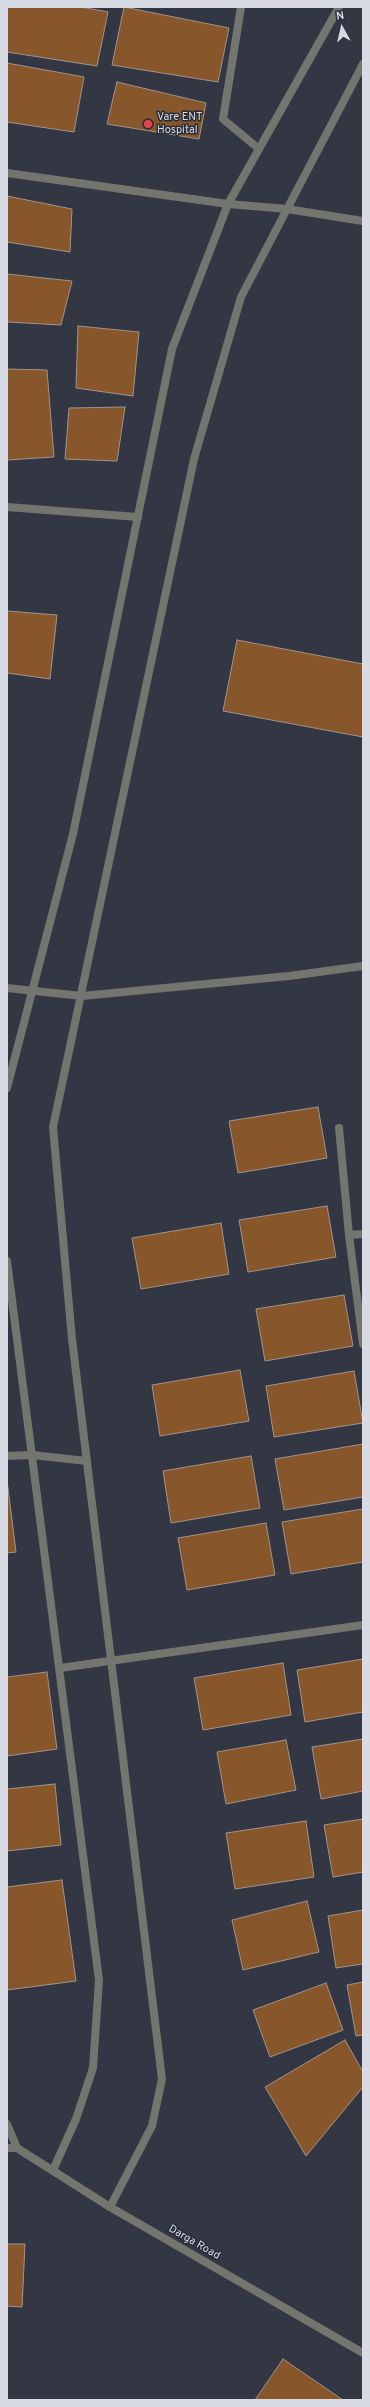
<!DOCTYPE html>
<style>
body{margin:0}
#map{position:relative;width:370px;height:2407px;overflow:hidden;background:#333743;font-family:Overpass,sans-serif}
canvas{display:block}
.frame{position:absolute;inset:0;border:8px solid #d8dbe3;pointer-events:none}
.north{position:absolute;left:322px;top:8px;width:40px;height:40px;-webkit-text-stroke:3px #292d39;paint-order:stroke;rotate:352deg;font-size:11px;font-weight:700;line-height:16px;text-align:center;color:#d8dbe3}
.north::after{content:'';display:block;margin:auto;width:14px;height:18px;background:#d8dbe3;clip-path:polygon(50% 0,100% 100%,50% 72%,0 100%)}
</style>
<div id="map">
<canvas width="370" height="2407"></canvas>
<div class="frame"></div>
<div class="north">N</div>
</div>
<script>
const context = document.querySelector('canvas').getContext('2d');
context.lineJoin = 'round';
function fill(path, color) { context.fillStyle = color; context.fill(path, 'evenodd'); }
const toPath = rows => new Path2D(rows.map(r => 'M' + r).join(''));
function trace(path, color, width, dash) { context.strokeStyle = color; context.lineWidth = width; context.lineCap = dash ? 'butt' : 'round'; context.setLineDash(dash || []); context.stroke(path); }
function label(font, color, halo, rows, align = 'center') {
  context.font = font + ' Overpass,sans-serif'; context.lineWidth = 3; context.setLineDash([]); context.textBaseline = 'middle'; context.strokeStyle = halo; context.fillStyle = color; for (const [text, x, y, turn = 0] of rows) {
    context.save(); context.translate(x, y); context.rotate((+turn || 0) * Math.PI / 180); context.textAlign = isNaN(turn) ? turn : align; if (halo) context.strokeText(text, 0, 0); context.fillText(text, 0, 0); context.restore();
  }
}
const building = toPath([
 [7,7,81,7,108,12,97,66,7,52,7,7],
 [124,7,229,28,218,82,112,65,124,7],
 [7,63,84,77,74,132,7,122,7,63],
 [117,82,206,103,199,139,107,124,117,82],
 [7,196,72,209,70,252,7,242,7,196],
 [7,274,72,281,61,325,7,322,7,274],
 [78,326,139,332,133,396,76,388,78,326],
 [7,369,47,370,54,457,7,460,7,369],
 [125,407,117,461,65,459,69,408,125,407],
 [7,611,57,615,50,679,7,673,7,611],
 [237,640,363,664,363,737,223,711,237,640],
 [318,1107,327,1158,238,1173,229,1121,318,1107],
 [327,1206,336,1257,248,1272,239,1220,327,1206],
 [221,1223,229,1274,141,1289,132,1238,221,1223],
 [344,1295,353,1346,265,1361,256,1309,344,1295],
 [240,1370,249,1421,160,1436,152,1385,240,1370],
 [354,1371,363,1423,274,1437,266,1386,354,1371],
 [363,1444,363,1497,284,1510,275,1459,363,1444],
 [251,1456,260,1508,171,1523,163,1471,251,1456],
 [7,1480,16,1552,7,1553,7,1480],
 [363,1509,363,1562,291,1574,282,1522,363,1509],
 [266,1523,275,1575,187,1590,178,1538,266,1523],
 [363,1659,363,1712,305,1722,297,1670,363,1659],
 [283,1663,291,1715,203,1730,194,1678,283,1663],
 [47,1672,57,1749,7,1756,7,1677,47,1672],
 [363,1739,363,1791,321,1799,312,1747,363,1739],
 [286,1740,296,1790,226,1804,217,1752,286,1740],
 [55,1784,61,1845,7,1851,7,1789,55,1784],
 [363,1819,363,1872,333,1877,324,1825,363,1819],
 [306,1821,314,1877,235,1889,226,1833,306,1821],
 [62,1880,76,1981,7,1990,7,1887,62,1880],
 [307,1901,319,1952,243,1970,232,1920,307,1901],
 [363,1910,363,1964,336,1968,328,1916,363,1910],
 [363,1982,363,2035,356,2036,347,1985,363,1982],
 [326,1983,343,2030,270,2057,253,2010,326,1983],
 [345,2040,363,2072,363,2087,306,2156,265,2087,345,2040],
 [7,2244,25,2244,22,2307,7,2306,7,2244],
 [283,2359,343,2400,255,2400,283,2359]
]);
fill(building, '#87562b');
trace(building, '#a2948a', 1);
trace(toPath([
 [82,996,289,976,363,966]
]), '#73756f', 8);
trace(toPath([
 [241,7,223,119,259,149],
 [7,173,228,204,287,209,363,221],
 [7,507,138,517],
 [7,988,82,996],
 [339,1128,349,1235,363,1344],
 [349,1235,363,1234],
 [7,1456,32,1455,87,1461],
 [60,1668,363,1625]
]), '#73756f', 8);
trace(toPath([
 [7,1088,73,834,172,349,228,204,339,7],
 [7,1261,99,1980,93,2068,76,2119,53,2170],
 [7,2124,17,2148],
 [7,2148,17,2148,110,2207,363,2353],
 [110,2207,152,2126,162,2079,72,1339,53,1127,194,459,241,297,363,64]
]), '#73756f', 8);
for (const [x, y, r, color] of [
 [148,124,5,"#e0444e"]
]) { const dot = new Path2D(); dot.arc(x, y, r, 0, 2 * Math.PI); context.fillStyle = color; context.fill(dot); trace(dot, '#292d39', 1.5); }
label('11px', '#d8dbe3', '#292d39', [
 ["Vare ENT",157,118],
 ["Hospital",157,131]
], 'left');
label('11px', '#d8dbe3', '#292d39', [
 ["Darga Road",194,2243,30]
]);
</script>
